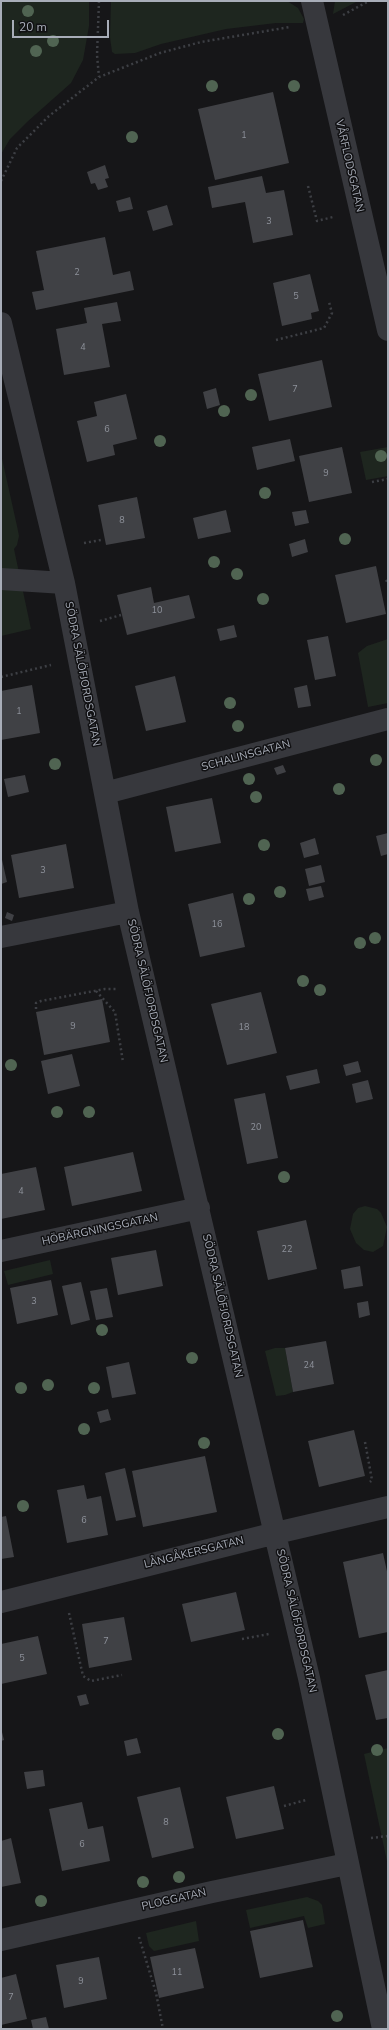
<!DOCTYPE html>
<meta charset="utf-8">
<style>
body{margin:0}
#map{position:relative;width:389px;height:2030px;overflow:hidden;background:#161618;font-family:"Nunito Sans",sans-serif}
canvas{display:block}
.frame{position:absolute;inset:0;border:2px solid #a8adb8;pointer-events:none}
.scale{position:absolute;left:12px;top:20px;width:97px;height:18px;box-sizing:border-box;border:2px solid #a8adb8;border-top:0;padding-left:5px;font-size:12px;line-height:14px;white-space:nowrap;color:#a8adb8;-webkit-text-stroke:3px #111113;paint-order:stroke}
</style>
<div id="map">
<canvas width="389" height="2030"></canvas>
<div class="frame"></div>
<div class="scale">20 m</div>
</div>
<script>
const context = document.querySelector('canvas').getContext('2d');
context.lineJoin = 'round';
function fill(path, color) { context.fillStyle = color; context.fill(path, 'evenodd'); }
const toPath = rows => new Path2D(rows.map(r => 'M' + r).join(''));
function trace(path, color, width, dash) { context.strokeStyle = color; context.lineWidth = width; context.lineCap = dash ? 'butt' : 'round'; context.setLineDash(dash || []); context.stroke(path); }
function label(font, color, halo, rows, align = 'center') {
  context.font = font + ' "Nunito Sans",sans-serif'; context.lineWidth = 3; context.setLineDash([]); context.textBaseline = 'middle'; context.strokeStyle = halo; context.fillStyle = color; for (const [text, x, y, turn = 0] of rows) {
    context.save(); context.translate(x, y); context.rotate((+turn || 0) * Math.PI / 180); context.textAlign = isNaN(turn) ? turn : align; if (halo) context.strokeText(text, 0, 0); context.fillText(text, 0, 0); context.restore();
  }
}
fill(toPath([
 [1,1,89,1,89,26,83,60,71,83,27,122,10,139,1,154],
 [111,1,287,1,298,8,304,19,303,23,276,23,226,29,161,44,135,53,115,54,112,52,110,37],
 [335,1,358,1,333,14],
 [388,447,388,476,366,480,360,452],
 [1,454,17,526,19,536,17,545,14,549,31,629,1,636],
 [388,639,388,703,368,707,358,653,367,646],
 [365,1206,377,1209,381,1213,387,1227,383,1246,373,1252,364,1250,356,1243,350,1229,353,1214,358,1208],
 [50,1260,53,1274,8,1285,4,1271],
 [275,1348,285,1348,293,1392,285,1395,276,1396,265,1351],
 [388,1748,388,1866,364,1754],
 [307,1897,318,1901,322,1905,325,1924,308,1928,304,1916,250,1928,246,1910],
 [196,1921,199,1941,154,1951,149,1946,146,1933]
]), '#1e261f');
fill(toPath([
 [273,92,289,163,215,180,198,109],
 [105,165,109,178,105,179,108,187,98,190,95,183,91,184,87,172],
 [262,176,266,193,284,190,293,235,253,243,245,202,212,208,208,187],
 [130,197,133,209,119,212,116,201],
 [167,205,173,225,153,231,147,211],
 [105,237,113,275,130,271,134,290,36,310,32,292,44,290,36,251],
 [310,274,319,311,311,313,312,319,282,326,273,283],
 [117,302,121,321,102,324,110,367,64,375,56,329,87,323,84,308],
 [322,360,332,407,269,421,258,374],
 [216,388,220,405,207,409,203,392],
 [126,394,137,439,113,445,115,455,87,462,77,421,97,416,94,402],
 [290,439,295,461,257,470,252,447],
 [342,447,352,493,309,502,299,456],
 [137,497,145,538,106,545,98,505],
 [226,510,231,532,198,539,193,518],
 [306,510,309,523,295,526,292,512],
 [305,539,308,552,292,557,289,544],
 [376,566,386,614,346,623,335,575],
 [151,587,154,603,189,595,195,618,127,635,117,595],
 [234,625,237,637,220,641,217,629],
 [328,636,336,676,315,680,307,640],
 [175,676,186,722,146,731,135,686],
 [32,685,40,733,1,740,1,691],
 [307,685,311,706,298,708,294,688],
 [283,765,286,772,277,775,274,768],
 [25,775,29,792,8,797,4,779],
 [212,798,221,843,175,852,166,807],
 [388,833,388,854,381,856,376,836],
 [315,838,319,854,304,858,300,843],
 [66,844,74,888,19,898,11,855],
 [1,855,7,882,1,884],
 [321,865,325,882,309,886,305,869],
 [321,886,324,897,309,901,306,889],
 [233,893,245,947,200,957,188,904],
 [7,912,14,915,12,921,5,918],
 [261,992,277,1053,227,1065,211,1004],
 [102,999,110,1042,44,1055,36,1012],
 [72,1054,80,1086,48,1094,41,1061],
 [358,1061,361,1072,346,1076,343,1065],
 [317,1069,320,1083,290,1090,286,1076],
 [368,1080,373,1099,356,1103,352,1084],
 [265,1093,278,1158,247,1164,234,1099],
 [133,1152,142,1191,72,1206,64,1167],
 [36,1167,45,1210,1,1219,1,1174],
 [306,1220,317,1269,268,1280,257,1231],
 [156,1250,163,1286,118,1295,111,1258],
 [360,1266,363,1286,344,1289,341,1270],
 [51,1280,58,1315,17,1324,10,1288],
 [81,1282,90,1320,71,1325,62,1286],
 [107,1288,113,1317,96,1320,90,1291],
 [368,1301,370,1315,359,1318,357,1303],
 [326,1341,334,1384,293,1392,285,1348],
 [129,1362,136,1394,112,1398,106,1367],
 [108,1409,111,1420,100,1423,97,1412],
 [354,1430,365,1476,319,1487,308,1441],
 [205,1456,217,1512,143,1527,132,1471],
 [125,1468,136,1517,116,1521,105,1473],
 [84,1485,87,1499,101,1496,108,1535,67,1543,57,1490],
 [6,1516,14,1557,1,1559,1,1517],
 [383,1553,388,1576,388,1632,359,1638,343,1562],
 [236,1592,245,1630,191,1642,182,1604],
 [124,1617,132,1660,89,1668,82,1624],
 [38,1636,47,1674,1,1684,1,1644],
 [388,1670,388,1718,376,1720,365,1675],
 [86,1694,89,1704,80,1706,77,1696],
 [1,1728,4,1740,1,1741],
 [137,1738,141,1753,127,1756,124,1741],
 [43,1770,45,1786,27,1789,24,1772],
 [274,1786,284,1829,236,1839,226,1797],
 [180,1787,194,1848,152,1858,137,1797],
 [82,1802,88,1829,103,1826,110,1861,62,1871,49,1809],
 [11,1838,21,1883,1,1887,1,1841],
 [303,1920,313,1967,260,1978,250,1931],
 [195,1948,204,1988,159,1998,150,1957],
 [99,1957,107,1999,64,2008,56,1965],
 [16,1974,27,2019,1,2025,1,1978],
 [46,2017,49,2029,33,2029,31,2020]
]), '#404145');
trace(toPath([
 [99,1,97,55,99,77],
 [343,15,369,1],
 [1,181,17,148,49,116,99,77,160,53,201,42,290,27],
 [308,186,317,221,333,217],
 [276,340,324,328,332,313,329,302],
 [372,482,388,479],
 [84,543,101,540],
 [386,580,388,583],
 [100,621,121,615],
 [1,677,51,665],
 [96,991,115,1012,123,1062],
 [36,1009,36,1003,41,1001,105,989,117,989],
 [365,1442,372,1480,370,1482],
 [69,1613,83,1676,91,1681,122,1675],
 [242,1639,269,1634],
 [284,1806,306,1800],
 [371,1838,388,1836],
 [139,1937,156,1993,163,2029]
]), '#3d3f44', 2.5, [2, 3]);
trace(toPath([
 [312,1,388,330],
 [1,323,64,583,128,912,309,1678,383,2029],
 [1,579,64,583],
 [105,793,388,719],
 [1,937,128,912],
 [1,1251,199,1208],
 [1,1602,276,1533,388,1507],
 [1,1940,212,1892,347,1864]
]), '#37383d', 22);
context.fillStyle = '#506452';
for (const [x, y] of [
 [28,11],
 [53,41],
 [36,51],
 [212,86],
 [294,86],
 [132,137],
 [251,395],
 [224,411],
 [160,441],
 [381,456],
 [265,493],
 [345,539],
 [214,562],
 [237,574],
 [263,599],
 [230,703],
 [238,726],
 [376,760],
 [55,764],
 [249,779],
 [339,789],
 [256,797],
 [264,845],
 [280,892],
 [249,899],
 [375,938],
 [360,943],
 [303,981],
 [320,990],
 [11,1065],
 [57,1112],
 [89,1112],
 [284,1177],
 [102,1330],
 [192,1358],
 [48,1385],
 [21,1388],
 [94,1388],
 [84,1429],
 [204,1443],
 [23,1506],
 [278,1734],
 [377,1750],
 [179,1877],
 [143,1882],
 [41,1901],
 [337,2016]
]) { context.beginPath(); context.arc(x, y, 6, 0, 2 * Math.PI); context.fill(); }
label('9px', '#8e929b', null, [
 ["1",244,136],
 ["3",269,222],
 ["2",77,273],
 ["5",296,297],
 ["4",83,348],
 ["7",295,390],
 ["6",107,430],
 ["9",326,474],
 ["8",122,521],
 ["10",157,611],
 ["1",19,712],
 ["3",43,871],
 ["16",217,925],
 ["9",73,1027],
 ["18",244,1028],
 ["20",256,1128],
 ["4",21,1192],
 ["22",287,1250],
 ["3",34,1302],
 ["24",309,1366],
 ["6",84,1521],
 ["7",106,1642],
 ["5",22,1659],
 ["8",166,1823],
 ["6",82,1845],
 ["11",177,1973],
 ["9",81,1982],
 ["7",11,1998]
]);
label('11px', '#a8adb8', '#111113', [
 ["VÅRFLODSGATAN",349,166,77],
 ["SÖDRA SÄLÖFJORDSGATAN",82,674,79],
 ["SCHALINSGATAN",246,756,-15],
 ["SÖDRA SÄLÖFJORDSGATAN",147,991,77],
 ["HÖBÄRGNINGSGATAN",100,1230,-12],
 ["SÖDRA SÄLÖFJORDSGATAN",222,1306,77],
 ["LÅNGÅKERSGATAN",194,1553,-14],
 ["SÖDRA SÄLÖFJORDSGATAN",296,1621,77],
 ["PLOGGATAN",174,1900,-13]
]);
</script>
